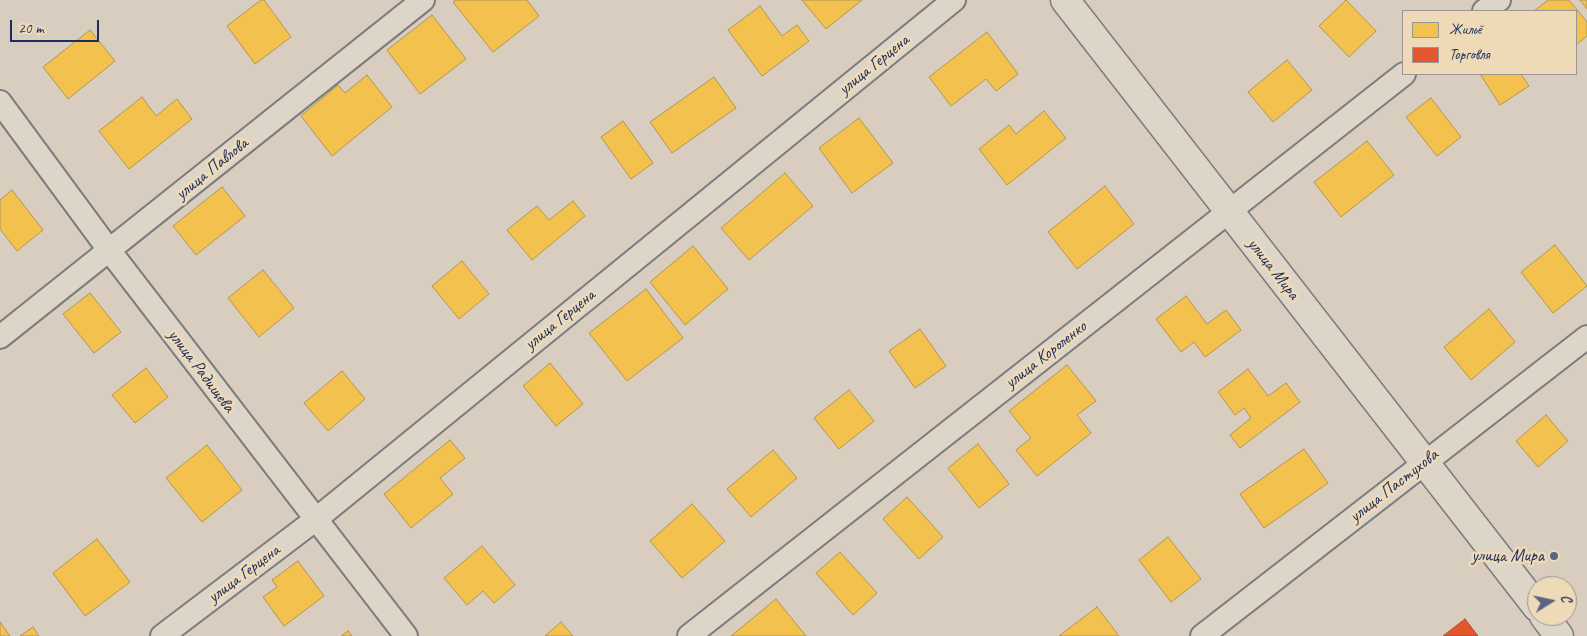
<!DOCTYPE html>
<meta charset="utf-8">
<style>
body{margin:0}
#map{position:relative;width:1587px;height:636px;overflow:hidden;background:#d8cdbe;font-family:Caveat,sans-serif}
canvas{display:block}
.legend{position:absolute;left:1402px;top:10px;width:175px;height:65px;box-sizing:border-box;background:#efdab8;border:1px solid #9a9694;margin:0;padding:6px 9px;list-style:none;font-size:15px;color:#1b2f5e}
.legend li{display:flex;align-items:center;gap:10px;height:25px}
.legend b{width:25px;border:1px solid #9a9694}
.north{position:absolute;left:1527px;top:576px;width:50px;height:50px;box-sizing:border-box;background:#efdab8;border:1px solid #9a9694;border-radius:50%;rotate:80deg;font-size:14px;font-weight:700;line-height:20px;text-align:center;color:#1b2f5e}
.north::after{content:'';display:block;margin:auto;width:18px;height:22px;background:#5d6680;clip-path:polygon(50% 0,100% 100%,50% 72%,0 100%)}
.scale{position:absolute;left:10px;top:20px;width:89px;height:22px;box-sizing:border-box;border:2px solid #1b2f5e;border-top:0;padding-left:6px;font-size:15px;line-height:18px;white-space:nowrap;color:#1b2f5e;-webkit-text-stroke:4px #efdab8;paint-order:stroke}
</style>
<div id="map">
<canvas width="1587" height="636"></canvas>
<ul class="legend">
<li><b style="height:14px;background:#f2c14e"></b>Жильё</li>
<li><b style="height:14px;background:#e4572e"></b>Торговля</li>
</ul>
<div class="north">С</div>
<div class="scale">20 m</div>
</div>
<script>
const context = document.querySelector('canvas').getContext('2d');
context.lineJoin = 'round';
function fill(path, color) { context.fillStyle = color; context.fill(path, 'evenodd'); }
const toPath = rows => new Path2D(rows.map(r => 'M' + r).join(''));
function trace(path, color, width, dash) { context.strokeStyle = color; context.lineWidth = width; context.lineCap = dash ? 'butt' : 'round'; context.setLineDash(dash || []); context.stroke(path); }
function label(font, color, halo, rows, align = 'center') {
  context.font = font + ' Caveat,sans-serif'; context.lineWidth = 5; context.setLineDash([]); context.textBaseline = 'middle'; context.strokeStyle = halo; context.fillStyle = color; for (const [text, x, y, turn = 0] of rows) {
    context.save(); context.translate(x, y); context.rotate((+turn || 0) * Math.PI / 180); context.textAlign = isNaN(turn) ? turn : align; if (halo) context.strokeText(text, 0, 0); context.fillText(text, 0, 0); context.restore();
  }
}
const homes = toPath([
 [261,0,264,0,291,37,255,64,227,26,261,0],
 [456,0,527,0,539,16,493,52,453,2,456,0],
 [802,0,862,0,826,29,802,0],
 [1346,0,1376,31,1349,57,1319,26,1346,0],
 [1548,0,1569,0,1587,22,1587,36,1576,45,1576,11,1534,11,1548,0],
 [1580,0,1587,0,1587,9,1580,0],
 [760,6,782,36,797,25,809,41,762,76,728,30,760,6],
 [432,15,466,59,420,94,387,50,432,15],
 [90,30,115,61,68,99,43,67,90,30],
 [987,32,1018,74,996,91,986,79,951,106,929,77,987,32],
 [1287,60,1312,90,1273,122,1248,92,1287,60],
 [1480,74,1521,74,1529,86,1500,105,1480,74],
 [367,75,392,107,332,156,301,116,338,85,345,93,367,75],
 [714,77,736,108,672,153,650,122,714,77],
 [142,97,156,116,177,99,192,119,129,169,99,131,142,97],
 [1431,98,1461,137,1437,156,1406,117,1431,98],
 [1044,111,1066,138,1007,185,979,149,1009,125,1016,134,1044,111],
 [859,118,893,163,852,193,819,148,859,118],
 [623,121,653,163,631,179,601,137,623,121],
 [1367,141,1394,175,1341,217,1314,182,1367,141],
 [785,173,813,206,749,260,721,228,785,173],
 [1105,186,1134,224,1077,269,1048,232,1105,186],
 [222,187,245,216,196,255,173,226,222,187],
 [12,190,43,230,17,251,0,229,0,200,12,190],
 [573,201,585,216,532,260,507,230,537,206,549,220,573,201],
 [1555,245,1587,286,1553,313,1521,272,1555,245],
 [693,246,728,289,685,325,650,282,693,246],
 [462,261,489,294,459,319,432,286,462,261],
 [263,270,294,308,259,337,228,298,263,270],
 [646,289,683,338,627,381,589,333,646,289],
 [90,293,121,332,94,353,63,314,90,293],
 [1186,296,1207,324,1226,310,1241,330,1205,357,1194,342,1181,352,1156,319,1186,296],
 [1489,309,1515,342,1471,380,1444,347,1489,309],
 [920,329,946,366,915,388,889,351,920,329],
 [550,363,583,404,556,426,523,386,550,363],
 [1067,365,1096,401,1077,415,1091,433,1037,476,1016,450,1031,438,1009,411,1067,365],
 [146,368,168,397,135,423,112,395,146,368],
 [1248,369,1268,396,1286,383,1300,402,1240,448,1230,435,1251,418,1244,408,1235,415,1218,392,1248,369],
 [342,371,365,399,328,431,304,403,342,371],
 [849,390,874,421,839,449,814,418,849,390],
 [1546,415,1568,441,1538,467,1516,441,1546,415],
 [450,440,465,458,440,478,453,494,411,528,384,494,450,440],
 [978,444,1009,484,979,508,948,468,978,444],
 [207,445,242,490,202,522,166,478,207,445],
 [1304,449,1328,483,1264,528,1240,494,1304,449],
 [773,450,797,478,751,517,727,489,773,450],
 [907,497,943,537,919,559,883,519,907,497],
 [692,504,725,541,682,578,650,541,692,504],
 [1168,537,1201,579,1171,602,1139,560,1168,537],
 [97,539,130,582,85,616,53,573,97,539],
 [482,546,515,585,494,603,483,591,467,605,444,578,482,546],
 [840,552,877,593,853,615,816,573,840,552],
 [298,561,324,596,284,626,263,597,277,587,272,580,298,561],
 [776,599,806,636,731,636,776,599],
 [1097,607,1119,636,1059,636,1097,607],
 [0,622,10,636,0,636,0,622],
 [561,622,573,636,545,636,561,622],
 [33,627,39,636,20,636,33,627],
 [348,631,352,636,341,636,348,631]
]);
fill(homes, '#f2c14e');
trace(homes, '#b29553', 1);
const shops = toPath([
 [1465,619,1478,636,1443,636,1465,619]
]);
fill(shops, '#e4572e');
trace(shops, '#a84b3c', 1);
const street = toPath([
 [1484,11,1499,0],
 [0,102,109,250,406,636],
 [0,337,423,0],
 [162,636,315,520,954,0],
 [689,636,1404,74],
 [1202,636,1587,337]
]);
const secondary = toPath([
 [1065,0,1537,607],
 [1544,616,1559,636]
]);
trace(street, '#7c7b7d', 26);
trace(secondary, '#7c7b7d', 31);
trace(street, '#dcd5c8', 22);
trace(secondary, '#dcd5c8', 28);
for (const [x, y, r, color] of [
 [1554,556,5,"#5d6680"]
]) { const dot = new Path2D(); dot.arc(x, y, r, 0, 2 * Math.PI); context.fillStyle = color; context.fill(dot); trace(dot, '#efdab8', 2); }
label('18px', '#1b2f5e', '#efdab8', [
 ["улица Герцена",874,65,-39],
 ["улица Павлова",212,169,-39],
 ["улица Мира",1273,269,52],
 ["улица Герцена",560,320,-39],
 ["улица Короленко",1046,355,-38],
 ["улица Радищева",201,371,53],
 ["улица Пастухова",1394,486,-38],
 ["улица Герцена",244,574,-37]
]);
label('18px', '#1b2f5e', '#efdab8', [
 ["улица Мира",1544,556]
], 'right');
</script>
